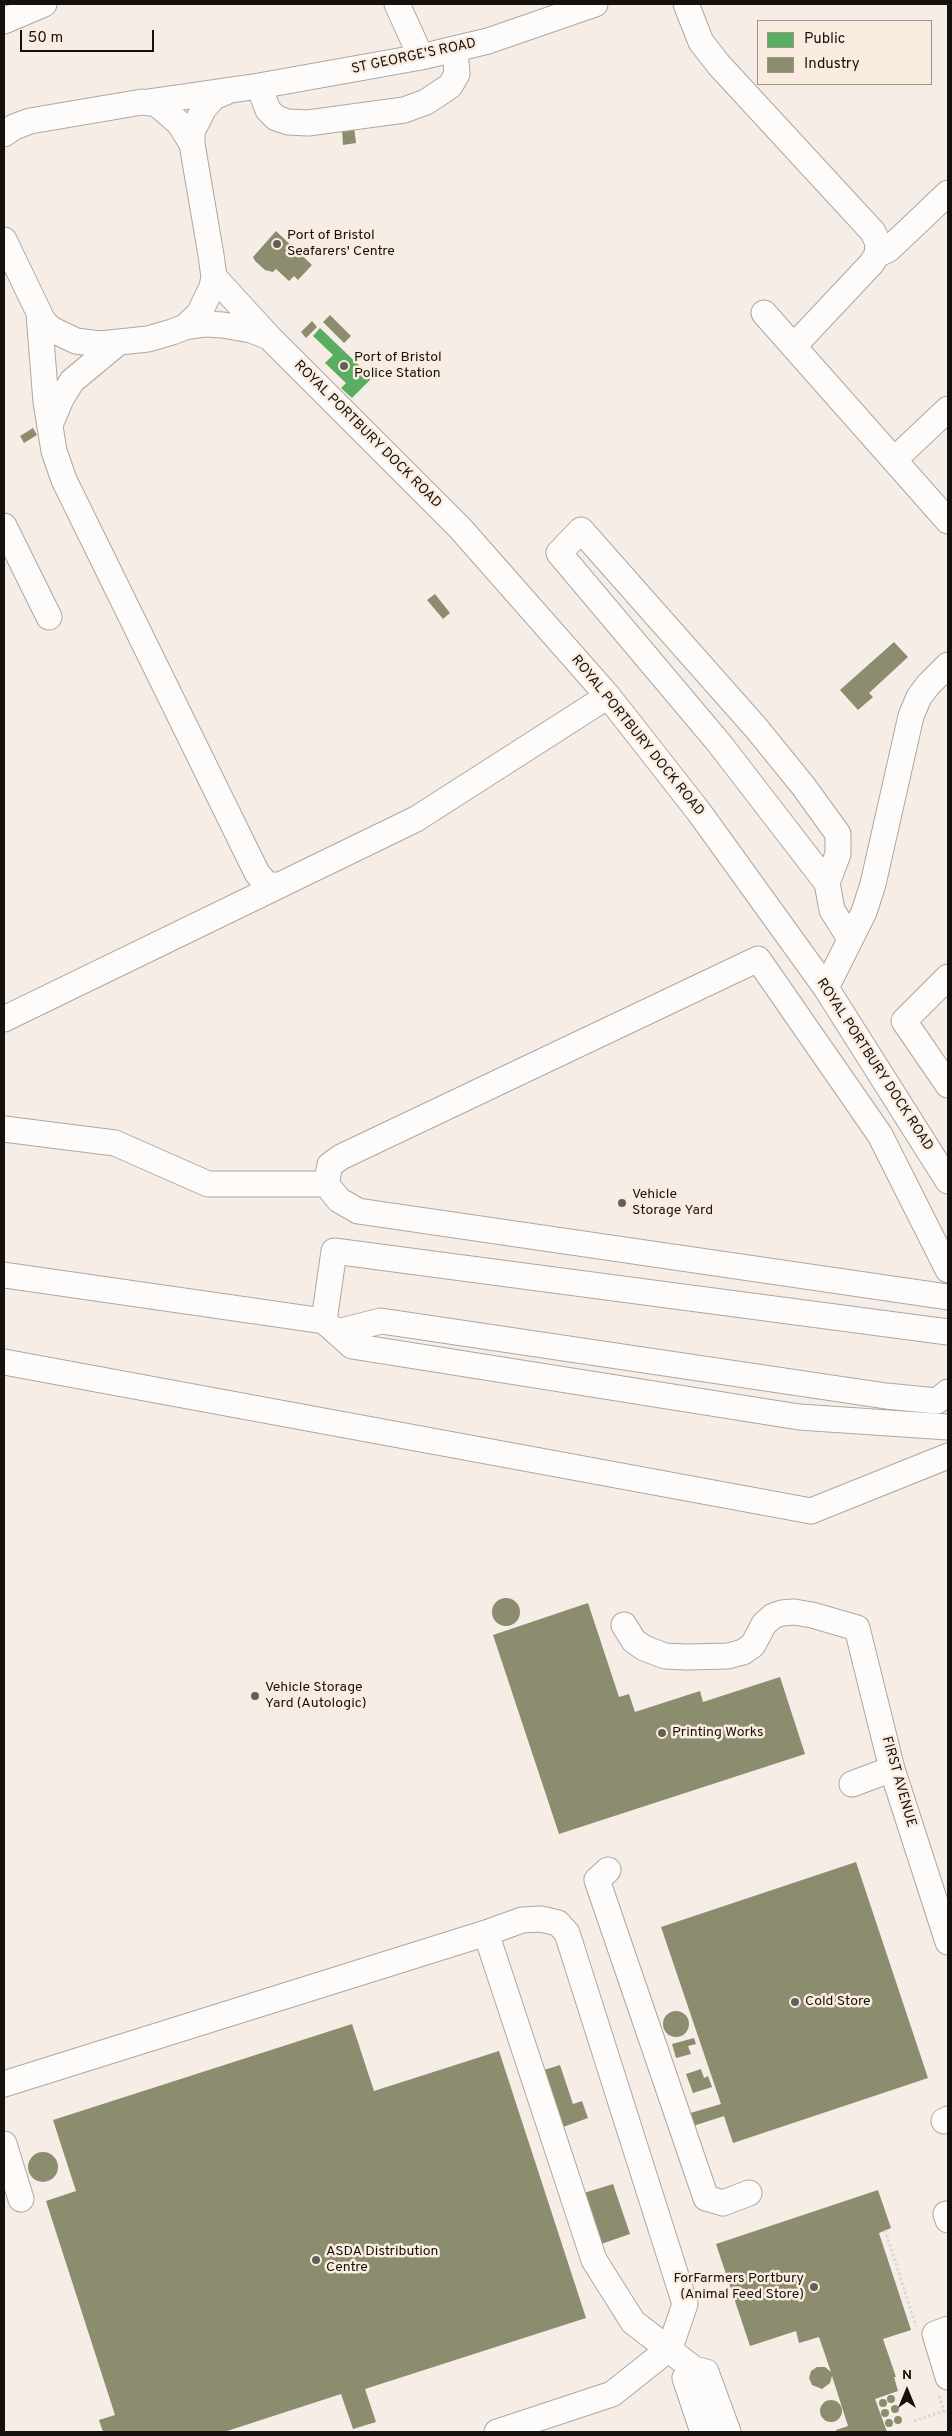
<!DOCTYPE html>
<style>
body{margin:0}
#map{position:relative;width:952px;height:2436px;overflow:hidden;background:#f5ede6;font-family:Overpass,sans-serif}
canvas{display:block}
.frame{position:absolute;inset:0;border:5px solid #16110d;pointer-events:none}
.legend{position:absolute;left:757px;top:20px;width:175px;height:65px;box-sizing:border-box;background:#fbece0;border:1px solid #9f948c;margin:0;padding:6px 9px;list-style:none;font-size:15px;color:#16110d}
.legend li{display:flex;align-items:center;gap:10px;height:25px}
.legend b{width:25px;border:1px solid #9f948c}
.north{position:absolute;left:882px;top:2366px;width:50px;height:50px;-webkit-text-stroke:4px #fbece0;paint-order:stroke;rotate:0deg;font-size:14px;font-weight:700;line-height:20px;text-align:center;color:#16110d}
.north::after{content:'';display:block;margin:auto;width:18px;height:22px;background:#16110d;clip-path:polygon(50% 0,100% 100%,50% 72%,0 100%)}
.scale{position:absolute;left:20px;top:30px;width:134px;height:22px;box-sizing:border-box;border:2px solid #16110d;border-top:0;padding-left:6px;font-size:15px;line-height:18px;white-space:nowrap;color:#16110d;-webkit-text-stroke:4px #fbece0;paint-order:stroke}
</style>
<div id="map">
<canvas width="952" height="2436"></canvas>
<div class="frame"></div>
<ul class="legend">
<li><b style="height:14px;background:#5aae61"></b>Public</li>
<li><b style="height:14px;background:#8c8c6e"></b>Industry</li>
</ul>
<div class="north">N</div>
<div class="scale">50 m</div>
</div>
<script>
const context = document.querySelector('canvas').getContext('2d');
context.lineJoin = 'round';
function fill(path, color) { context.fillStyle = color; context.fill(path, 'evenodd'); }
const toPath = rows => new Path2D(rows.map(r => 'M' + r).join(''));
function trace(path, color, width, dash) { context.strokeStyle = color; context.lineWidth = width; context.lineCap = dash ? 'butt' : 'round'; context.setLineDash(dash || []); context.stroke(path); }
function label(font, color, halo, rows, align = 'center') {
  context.font = font + ' Overpass,sans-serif'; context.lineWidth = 5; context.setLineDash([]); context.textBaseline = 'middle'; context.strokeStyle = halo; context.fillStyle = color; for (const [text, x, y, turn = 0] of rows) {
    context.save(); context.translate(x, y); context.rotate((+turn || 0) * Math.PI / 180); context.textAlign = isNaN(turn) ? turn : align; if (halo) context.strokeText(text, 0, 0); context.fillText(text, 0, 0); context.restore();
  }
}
fill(toPath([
 [320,328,366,372,370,369,376,374,352,398,341,388,346,383,325,363,333,355,313,336]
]), '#5aae61');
fill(toPath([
 [354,127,356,143,343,145,342,129],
 [276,231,312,265,298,280,294,276,289,281,276,269,273,272,265,270,255,261,253,257],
 [330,315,351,336,344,343,323,322],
 [312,321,317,327,306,338,301,332],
 [33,428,37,435,24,443,20,436],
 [435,594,450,613,443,619,427,600],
 [894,642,908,657,869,693,873,697,858,710,840,690],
 '492 1612a14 14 0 1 1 28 0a14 14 0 1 1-28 0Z',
 [588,1603,619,1697,629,1694,635,1712,700,1691,703,1702,780,1677,805,1754,559,1834,493,1635],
 [856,1862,928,2078,733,2143,724,2116,690,2127,687,2114,721,2104,661,1927],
 '663 2024a13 13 0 1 1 26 0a13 13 0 1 1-26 0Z',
 [352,2024,374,2091,499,2051,586,2318,365,2389,376,2422,353,2429,341,2394,224,2432,103,2432,99,2420,115,2415,46,2201,76,2191,53,2120],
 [694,2038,696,2044,688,2046,691,2054,676,2058,672,2044],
 [560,2065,573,2104,582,2101,588,2118,563,2127,544,2070],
 [701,2069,704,2078,708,2076,712,2087,693,2093,686,2074],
 '28 2167a15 15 0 1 1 30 0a15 15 0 1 1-30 0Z',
 [613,2184,630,2234,601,2244,584,2193],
 [878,2190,891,2228,879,2233,911,2330,883,2339,896,2377,894,2377,898,2391,875,2399,887,2432,837,2432,836,2430,848,2426,832,2376,830,2383,822,2389,812,2385,809,2378,811,2371,817,2367,825,2367,831,2372,819,2337,799,2343,796,2331,750,2346,716,2244],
 '887 2399a4 4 0 1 1 8 0a4 4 0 1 1-8 0Z',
 '879 2403a4 4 0 1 1 8 0a4 4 0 1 1-8 0Z',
 '820 2411a11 11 0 1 1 22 0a11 11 0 1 1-22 0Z',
 '891 2409a4 4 0 1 1 8 0a4 4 0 1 1-8 0Z',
 '881 2413a4 4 0 1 1 8 0a4 4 0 1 1-8 0Z',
 '894 2420a4 4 0 1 1 8 0a4 4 0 1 1-8 0Z',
 '885 2423a4 4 0 1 1 8 0a4 4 0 1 1-8 0Z'
]), '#8c8c6e');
const minor = toPath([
 [397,4,421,57],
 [686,4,701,42,719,65,873,232,878,243,877,255],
 [4,21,44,4],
 [259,86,268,110,276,118,288,122,308,123,404,110,426,102,450,86,457,74,455,49],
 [148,102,259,86,421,57,488,41,595,4],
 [4,134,14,127,30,121,142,102,156,104,163,109,179,123,192,144,211,255,214,277,212,287,199,314,185,327,172,332,148,339,100,344,76,341,51,329,43,321,4,240],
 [192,144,192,132,204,108,214,97,226,92],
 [214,277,269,337,460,528,608,696,699,812,826,988,948,1181],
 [764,313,948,521],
 [39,314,46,402,54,451,64,480,257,873,267,885,280,885,416,819,608,696],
 [185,327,205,324,223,325,251,330,269,337],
 [794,346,871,264,877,255,889,249,948,193],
 [50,425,61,399,72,381,119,342],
 [894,460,948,409],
 [4,526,49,617],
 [827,883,838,854,838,834,804,787,757,729,581,530,559,553,719,743,827,883,832,910,850,939],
 [948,977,904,1021,948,1085],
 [826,988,864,912,873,884,911,716,919,697,928,685,948,665],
 [4,1019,280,885],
 [4,1129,115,1143,208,1184,326,1184],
 [326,1184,330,1165,341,1157,758,959,880,1135,948,1270],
 [326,1184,339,1200,358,1211,948,1297],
 [4,1275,324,1321,352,1346,799,1417,948,1427],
 [324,1321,334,1251,948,1332],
 [337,1332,381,1321,886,1396,937,1401,948,1392],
 [4,1362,811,1511,948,1456],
 [624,1625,634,1641,644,1648,665,1656,687,1657,728,1656,743,1652,753,1645,764,1624,773,1616,782,1613,794,1612,812,1615,857,1628,892,1769,948,1942],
 [852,1784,892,1769],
 [608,1870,597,1880,706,2198,723,2203,749,2193],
 [486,1933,594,2260,633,2322,694,2369],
 [4,2084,486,1933,522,1920,541,1919,558,1923,567,1933,685,2304,670,2348,612,2394,497,2432],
 [944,2121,948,2119],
 [4,2144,21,2199],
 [946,2214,948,2220],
 [948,2329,935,2334,948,2377],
 [703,2432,685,2378,694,2369,706,2372,728,2432]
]);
trace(minor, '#aea7a2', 27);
trace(toPath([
 [885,2230,916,2326],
 [914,2421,944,2411,939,2396]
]), '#dad8d6', 3, [2.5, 2.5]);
trace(minor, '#fefcfb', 25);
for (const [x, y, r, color] of [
 [277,244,5,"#645e59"],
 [344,366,5,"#645e59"],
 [622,1203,5,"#645e59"],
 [255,1696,5,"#645e59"],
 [662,1733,5,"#645e59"],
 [795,2002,5,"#645e59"],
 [316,2260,5,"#645e59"],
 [814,2287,5,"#645e59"]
]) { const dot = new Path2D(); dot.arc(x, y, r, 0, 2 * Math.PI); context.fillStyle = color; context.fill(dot); trace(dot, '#fbece0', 2); }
label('14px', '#16110d', '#fbece0', [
 ["ST GEORGE'S ROAD",414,57,-12],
 ["ROYAL PORTBURY DOCK ROAD",367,435,45],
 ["ROYAL PORTBURY DOCK ROAD",637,736,51],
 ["ROYAL PORTBURY DOCK ROAD",874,1065,57],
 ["FIRST AVENUE",898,1782,74]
]);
label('14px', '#16110d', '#fbece0', [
 ["Port of Bristol",287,236],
 ["Seafarers' Centre",287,252],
 ["Port of Bristol",354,358],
 ["Police Station",354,374],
 ["Vehicle",632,1195],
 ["Storage Yard",632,1211],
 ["Vehicle Storage",265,1688],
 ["Yard (Autologic)",265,1704],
 ["Printing Works",672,1733],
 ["Cold Store",805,2002],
 ["ASDA Distribution",326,2252],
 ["Centre",326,2268],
 ["ForFarmers Portbury",804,2279,"right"],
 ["(Animal Feed Store)",804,2295,"right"]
], 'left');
</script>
